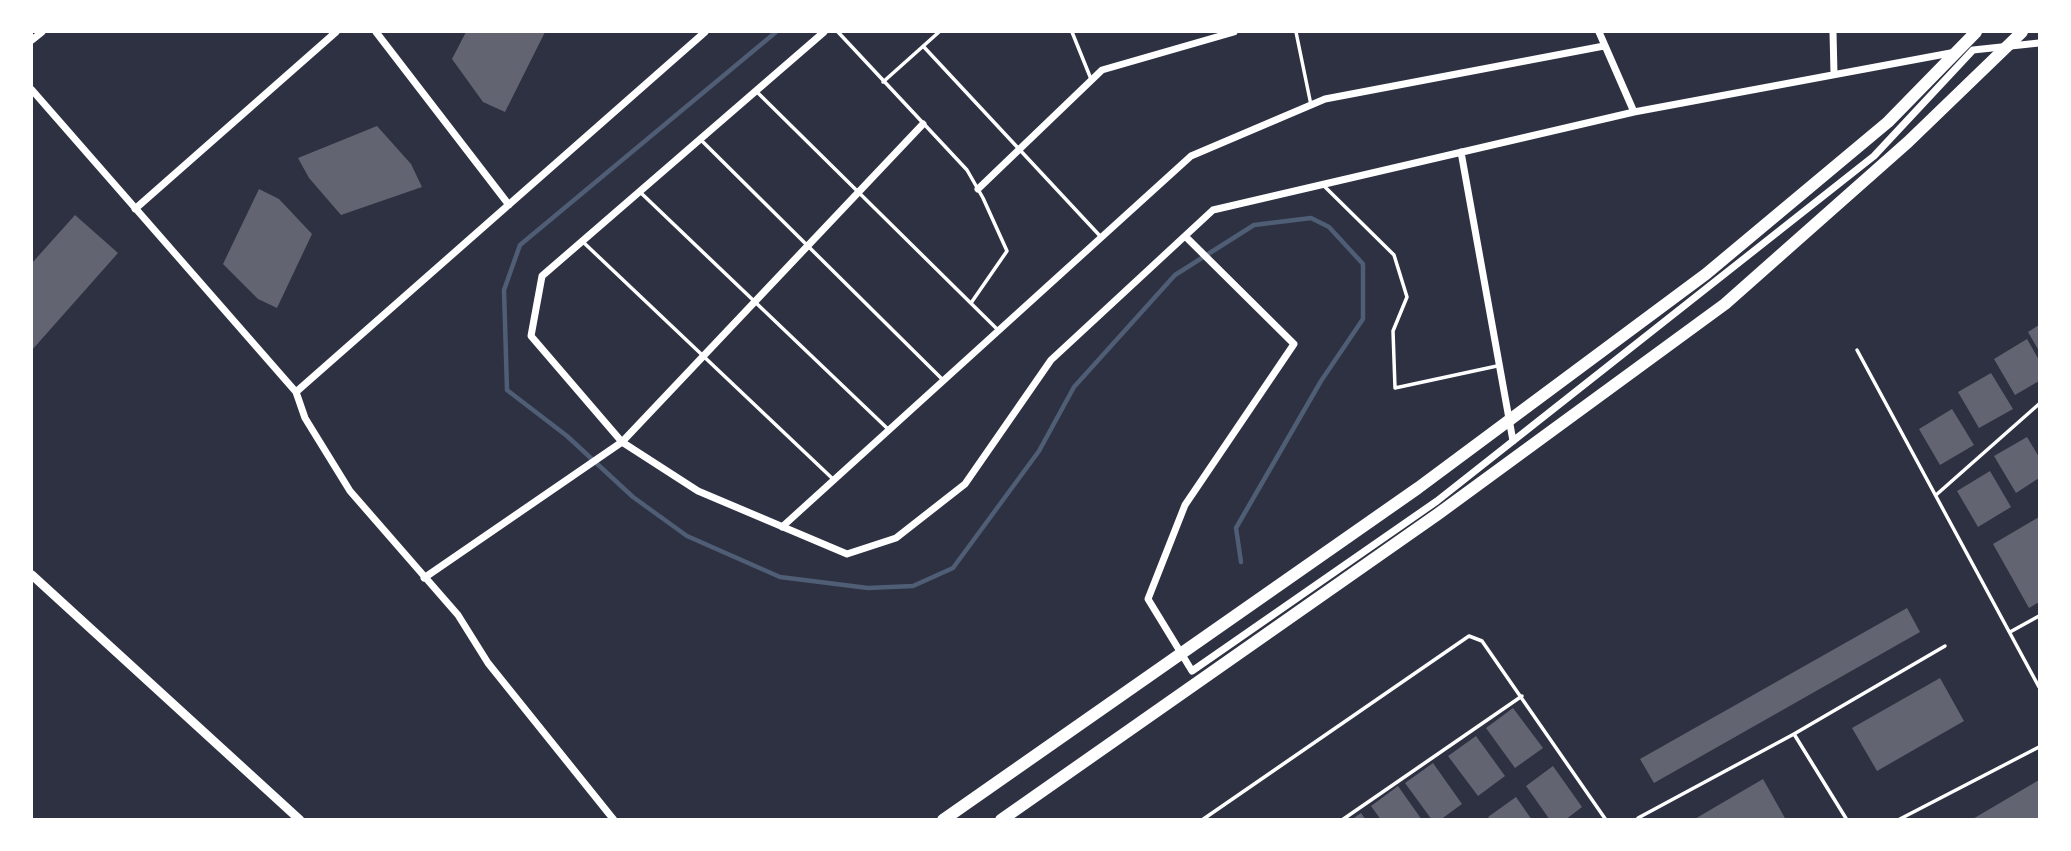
<!DOCTYPE html>
<style>
body{margin:0}
#map{position:relative;width:2071px;height:851px;overflow:hidden;background:#2d3142;font-family:"PT Sans Narrow",sans-serif}
canvas{display:block}
.frame{position:absolute;inset:0;border:33px solid #fff;pointer-events:none}
</style>
<div id="map">
<canvas width="2071" height="851"></canvas>
<div class="frame"></div>
</div>
<script>
const context = document.querySelector('canvas').getContext('2d');
context.lineJoin = 'round';
const toPath = rows => new Path2D(rows.map(r => 'M' + r).join(''));
function trace(path, color, width, dash) { context.strokeStyle = color; context.lineWidth = width; context.lineCap = dash ? 'butt' : 'round'; context.setLineDash(dash || []); context.stroke(path); }
function fill(path, color) { context.fillStyle = color; context.fill(path, 'evenodd'); }
trace(toPath([
 [776,32,520,245,504,290,507,390,567,436,633,497,687,536,780,577,868,588,913,586,953,568,1039,451,1074,387,1175,275,1254,225,1311,218,1329,227,1363,264,1363,319,1321,381,1236,528,1241,562]
]), '#4f5d75', 4.5);
fill(toPath([
 [466,32,545,32,505,112,483,102,452,59],
 [377,126,411,164,422,187,341,215,309,178,298,158],
 [259,189,279,199,312,234,277,308,258,299,223,264],
 [75,215,118,253,32,350,32,263],
 [2039,325,2039,351,2028,332],
 [2027,339,2039,360,2039,381,2015,395,1994,359],
 [1991,373,2013,409,1979,428,1958,392],
 [1952,409,1974,445,1940,465,1919,429],
 [2027,437,2039,457,2039,478,2016,493,1994,456],
 [1990,471,2011,507,1978,527,1957,491],
 [2039,517,2039,602,2029,608,1993,544],
 [1907,608,1920,632,1654,783,1640,759],
 [1940,678,1964,721,1877,771,1852,728],
 [1513,708,1543,748,1515,768,1486,728],
 [1476,736,1505,776,1478,796,1448,756],
 [1433,763,1462,804,1440,820,1432,820,1405,783],
 [1553,766,1582,807,1565,820,1550,820,1526,786],
 [1763,779,1786,820,1693,820],
 [2039,780,2039,820,1971,820],
 [1398,786,1422,820,1381,820,1371,806],
 [1516,797,1532,820,1491,820,1488,817],
 [1361,813,1366,820,1351,820]
]), '#626471');
trace(toPath([
 [838,32,967,170,983,198,1007,251,971,303],
 [1072,32,1091,79],
 [1296,32,1311,105],
 [923,46,1101,237],
 [883,82,939,32],
 [756,91,998,330],
 [701,140,943,380],
 [1323,185,1394,255,1407,297,1393,331,1395,388,1497,366],
 [640,192,889,430],
 [582,241,834,480],
 [1857,350,2039,687],
 [1936,495,2039,404],
 [2010,632,2039,616],
 [1794,734,1847,820],
 [1638,818,1794,734,1945,646],
 [1202,820,1469,636,1482,641,1606,820],
 [1342,820,1522,696],
 [1898,820,2039,747]
]), '#fff', 3.5);
trace(toPath([
 [376,32,509,205],
 [824,32,542,276,531,336,622,442,698,491,847,554,896,538,965,484,1051,360,1213,210,1634,112],
 [1599,32,1634,112,1956,52],
 [1833,32,1834,74],
 [32,40,42,32],
 [32,90,296,392,305,418,350,491,458,615,488,663,614,820],
 [1461,152,1513,441],
 [978,189,1102,70,1234,32],
 [135,209,336,32],
 [1185,236,1294,344,1185,505,1148,599,1192,671,1437,501,1874,156,1973,50,2039,43],
 [296,392,705,32],
 [782,527,1191,156,1325,99,1604,46],
 [424,578,622,442,923,124]
]), '#fff', 7);
trace(toPath([
 [32,575,300,820]
]), '#fff', 9);
trace(toPath([
 [943,820,1418,488,1706,274,1888,122,1976,32],
 [1001,820,1438,514,1725,304,1908,142,2022,32]
]), '#fff', 12);
</script>
